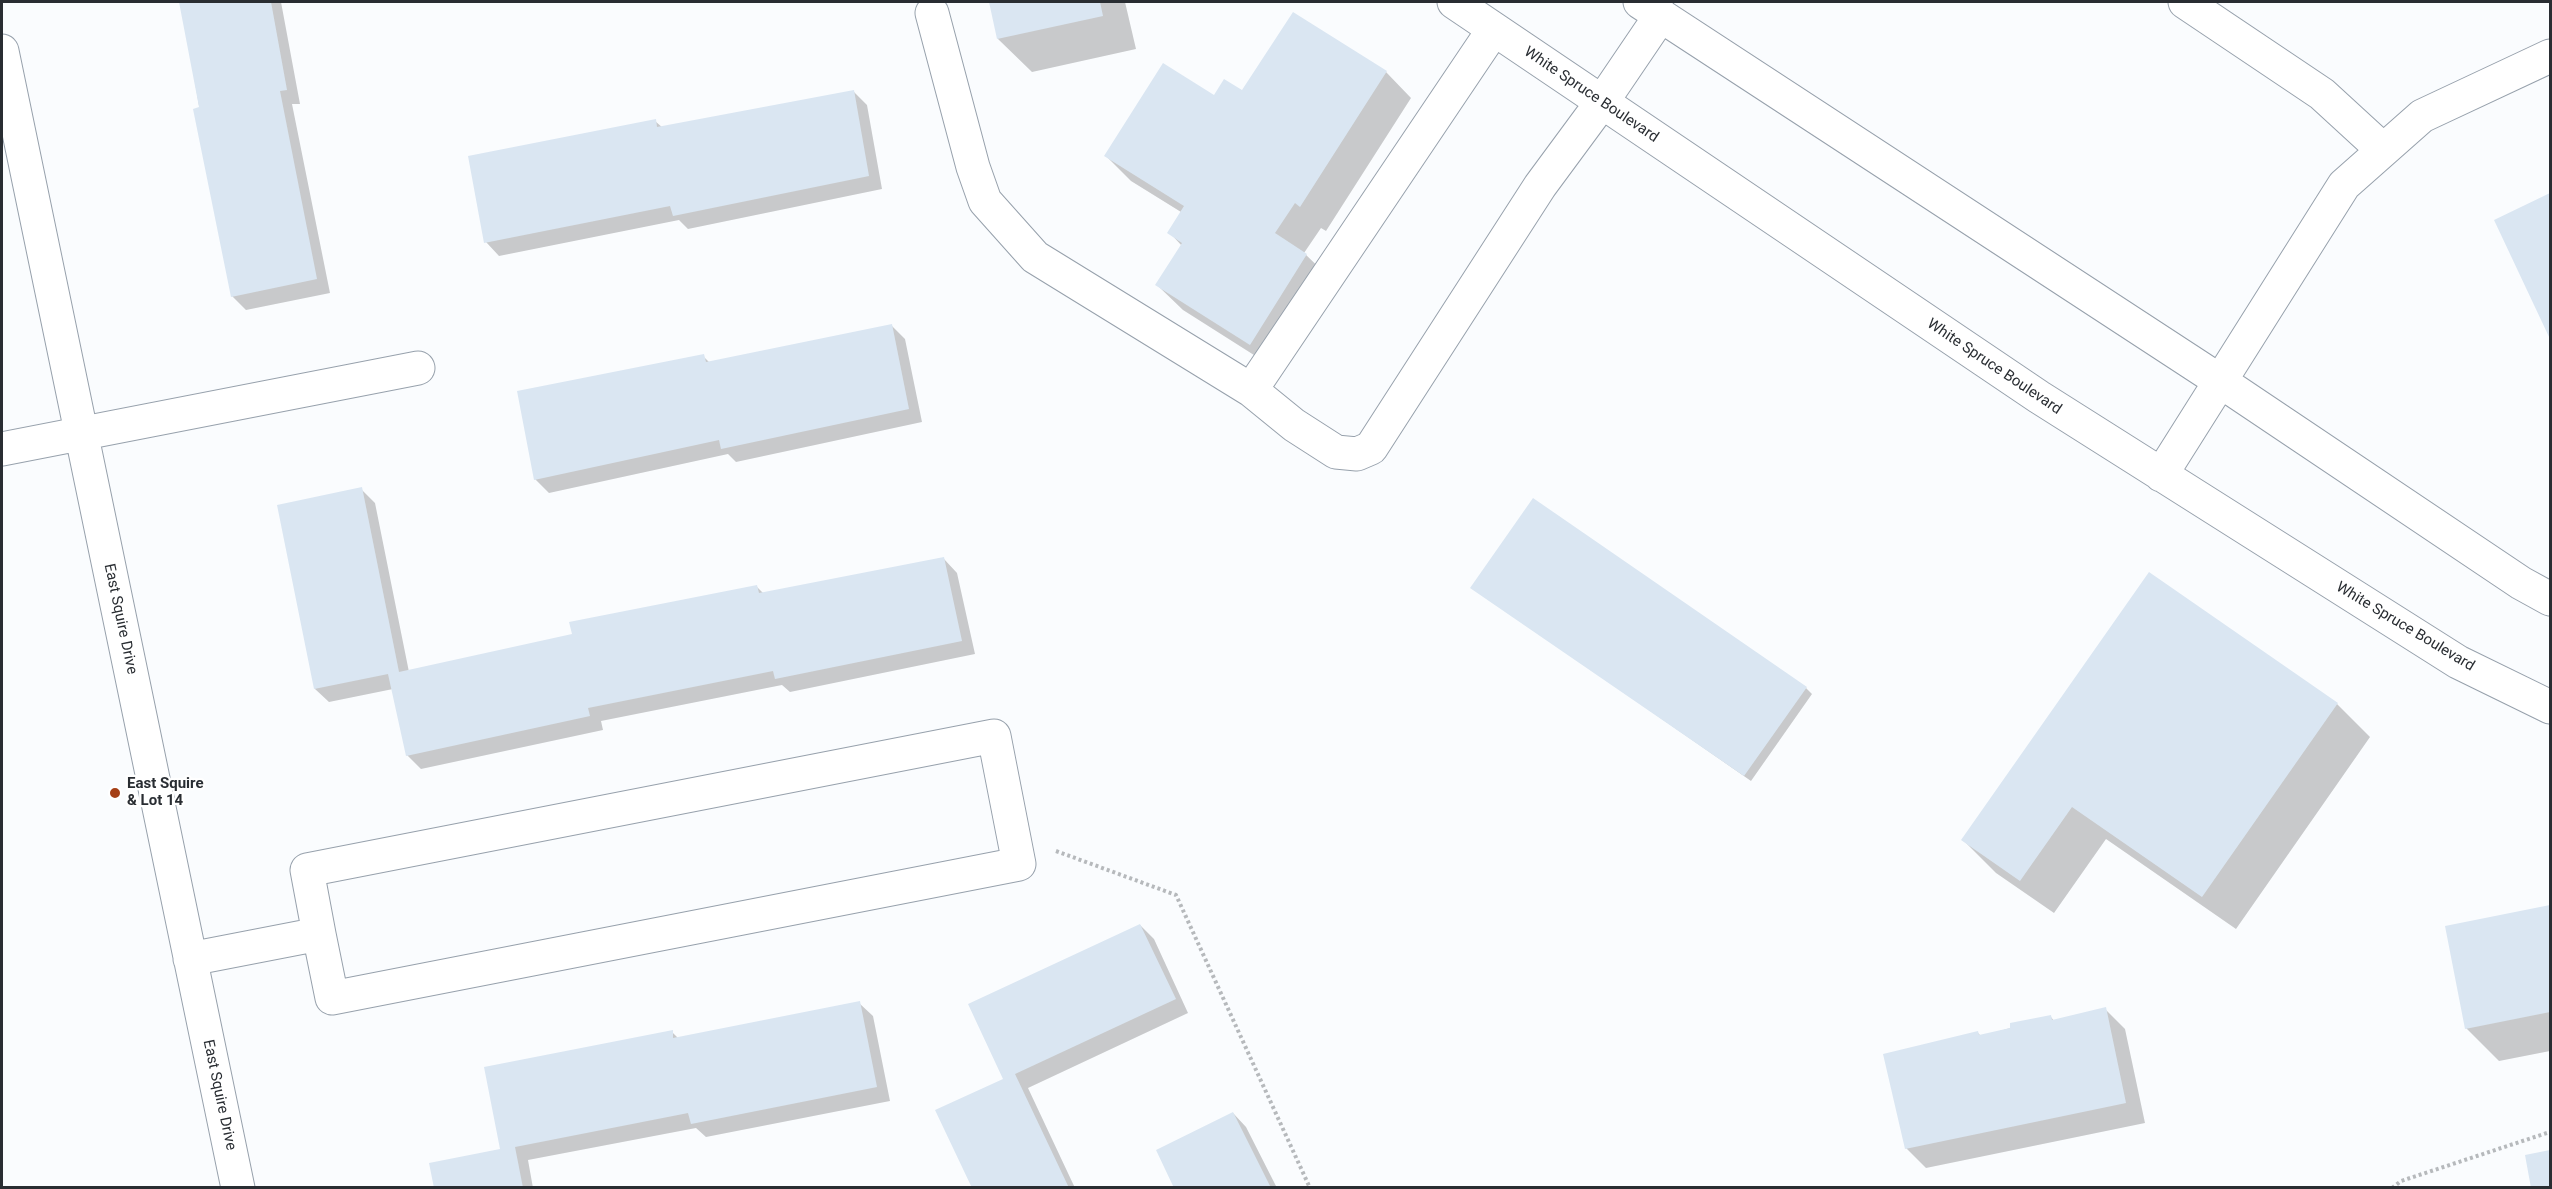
<!DOCTYPE html>
<style>
body{margin:0}
#map{position:relative;width:2552px;height:1189px;overflow:hidden;background:#fafcfe;font-family:Roboto,sans-serif}
canvas{display:block}
.frame{position:absolute;inset:0;border:3px solid #292d32;pointer-events:none}
</style>
<div id="map">
<canvas width="2552" height="1189"></canvas>
<div class="frame"></div>
</div>
<script>
const context = document.querySelector('canvas').getContext('2d');
context.lineJoin = 'round';
function fill(path, color) { context.fillStyle = color; context.fill(path, 'evenodd'); }
const toPath = rows => new Path2D(rows.map(r => 'M' + r).join(''));
function trace(path, color, width, dash) { context.strokeStyle = color; context.lineWidth = width; context.lineCap = dash ? 'butt' : 'round'; context.setLineDash(dash || []); context.stroke(path); }
function label(font, color, halo, rows, align = 'center') {
  context.font = font + ' Roboto,sans-serif'; context.lineWidth = 4.5; context.setLineDash([]); context.textBaseline = 'middle'; context.strokeStyle = halo; context.fillStyle = color; for (const [text, x, y, turn = 0] of rows) {
    context.save(); context.translate(x, y); context.rotate((+turn || 0) * Math.PI / 180); context.textAlign = isNaN(turn) ? turn : align; if (halo) context.strokeText(text, 0, 0); context.fillText(text, 0, 0); context.restore();
  }
}
fill(toPath([
 [181,2,281,2,300,104,292,104,330,293,246,310,232,296],
 [991,2,1125,2,1136,49,1032,72,998,39],
 [1294,14,1386,72,1411,98,1326,231,1321,228,1304,253,1332,280,1276,369,1183,310,1157,285,1182,246,1169,232,1181,212,1131,181,1106,156,1214,98,1243,92],
 [853,91,867,105,882,189,688,229,679,220,499,256,486,242,655,121,663,128],
 [2550,195,2550,335,2496,221],
 [892,326,905,339,922,422,736,462,728,454,549,493,535,479,703,356,710,363],
 [361,489,375,503,409,672,574,636,756,586,764,594,944,559,957,573,975,654,790,692,782,685,601,721,603,730,421,769,407,755,393,689,329,702,315,689],
 [2149,574,2337,704,2370,737,2236,929,2106,839,2054,913,1996,873,1963,840],
 [1472,587,1806,688,1812,694,1751,781],
 [2550,906,2550,1051,2499,1061,2466,1028,2446,927],
 [1140,925,1154,939,1188,1013,1028,1088,1075,1188,973,1188,1005,1080],
 [859,1003,873,1016,890,1101,706,1137,696,1128,528,1160,533,1188,435,1188,501,1151,672,1032,679,1039],
 [2105,1009,2125,1029,2145,1123,1926,1168,1906,1148,1978,1033,1981,1036,2051,1017,2054,1021],
 [1233,1113,1246,1127,1277,1188,1176,1188]
]), '#0003');
fill(toPath([
 [179,2,271,2,287,90,280,91,317,279,231,297,193,109,199,107],
 [989,2,1100,2,1103,16,997,39],
 [1293,12,1387,71,1300,207,1295,203,1275,233,1307,254,1250,345,1155,285,1182,243,1167,233,1184,206,1104,156,1163,63,1214,95,1224,79,1242,90],
 [854,90,869,176,673,216,670,206,484,243,468,156,656,119,657,127],
 [2550,193,2550,339,2494,220],
 [892,324,909,409,721,449,719,440,534,480,517,391,704,354,706,362],
 [362,487,399,672,572,634,569,622,757,585,759,593,944,557,962,641,775,679,773,671,588,708,590,716,406,756,388,674,314,689,277,505],
 [1533,498,1807,687,1744,776,1470,588],
 [2149,572,2338,703,2202,897,2072,807,2020,881,1961,840],
 [2550,905,2550,1012,2465,1029,2445,926],
 [1140,924,1176,999,1015,1074,1069,1188,972,1188,935,1110,1003,1079,968,1004],
 [860,1001,877,1087,691,1124,688,1113,515,1147,523,1188,434,1188,429,1163,500,1149,484,1067,673,1030,673,1038],
 [2106,1007,2126,1103,1905,1149,1883,1054,1978,1031,1979,1035,2010,1028,2010,1023,2051,1015,2052,1020],
 [1233,1112,1271,1188,1174,1188,1156,1150],
 [2550,1150,2550,1188,2531,1188,2525,1155]
]), '#dae6f2');
const minor = toPath([
 [1454,2,2039,397,2458,662,2550,707],
 [1640,2,2220,381,2521,583,2550,599],
 [2185,2,2322,94,2383,150],
 [932,13,973,167,985,201,1035,257,1251,390,1494,29],
 [2,51,238,1188],
 [1251,390,1294,425,1336,452,1357,454,1371,448,1540,186,1602,102,1661,15],
 [2,449,418,368],
 [2161,475,2344,185,2422,116,2550,56],
 [190,959,319,934,332,998,1019,864,994,736,307,870,319,934]
]);
trace(minor, '#97a1ac', 35);
trace(toPath([
 [1056,851,1176,895,1310,1188],
 [2392,1188,2401,1181,2550,1132]
]), '#b6b9bc', 4, [3, 3]);
trace(minor, '#fff', 33);
for (const [x, y, r, color] of [
 [115,793,6,"#a53f16"]
]) { const dot = new Path2D(); dot.arc(x, y, r, 0, 2 * Math.PI); context.fillStyle = color; context.fill(dot); trace(dot, '#fff', 2); }
label('15px', '#292d32', '#fff', [
 ["White Spruce Boulevard",1591,95,34],
 ["White Spruce Boulevard",1994,367,34],
 ["East Squire Drive",120,619,78],
 ["White Spruce Boulevard",2405,627,31],
 ["East Squire Drive",219,1095,78]
]);
label('bold 15px', '#292d32', '#fff', [
 ["East Squire",127,784],
 ["& Lot 14",127,801]
], 'left');
</script>
